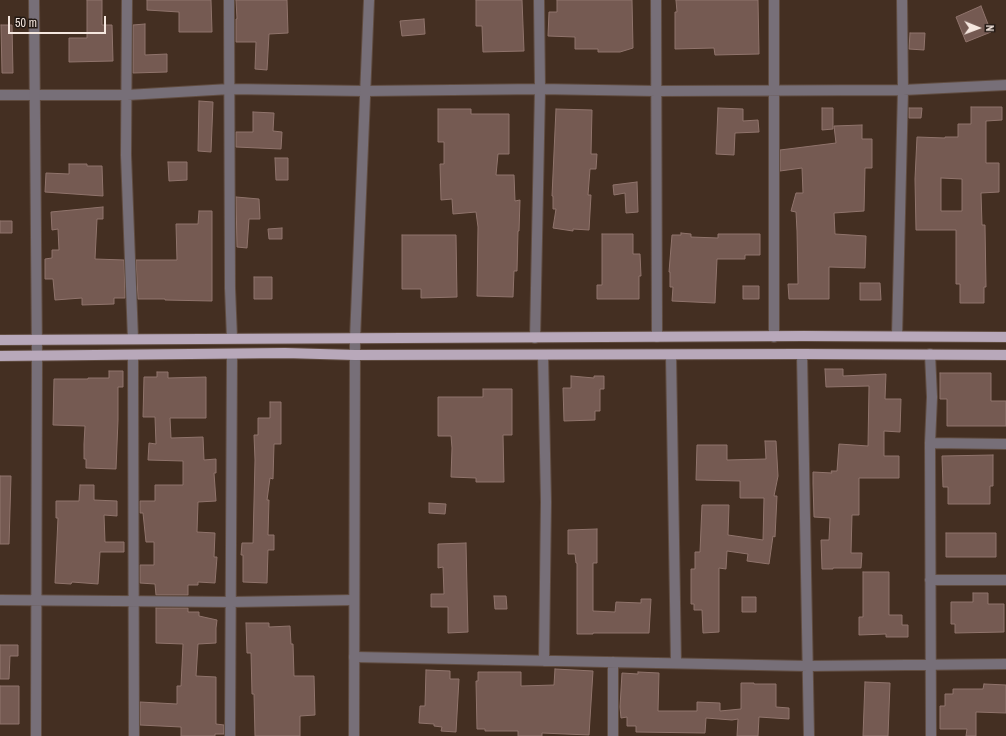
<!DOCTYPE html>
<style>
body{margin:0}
#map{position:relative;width:1006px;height:736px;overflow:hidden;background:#442f22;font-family:"Archivo Narrow",sans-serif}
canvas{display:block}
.north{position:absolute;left:958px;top:8px;width:40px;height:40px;-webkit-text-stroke:3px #231914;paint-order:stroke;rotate:91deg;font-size:11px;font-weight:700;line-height:16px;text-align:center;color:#f5e7df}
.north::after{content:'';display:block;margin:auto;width:14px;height:18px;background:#f5e7df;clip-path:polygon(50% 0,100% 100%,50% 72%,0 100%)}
.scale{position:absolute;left:8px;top:16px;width:98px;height:18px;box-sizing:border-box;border:2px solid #f5e7df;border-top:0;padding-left:5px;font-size:12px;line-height:14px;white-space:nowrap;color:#f5e7df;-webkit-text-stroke:3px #231914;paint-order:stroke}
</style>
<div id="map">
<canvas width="1006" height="736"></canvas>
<div class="north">N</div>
<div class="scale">50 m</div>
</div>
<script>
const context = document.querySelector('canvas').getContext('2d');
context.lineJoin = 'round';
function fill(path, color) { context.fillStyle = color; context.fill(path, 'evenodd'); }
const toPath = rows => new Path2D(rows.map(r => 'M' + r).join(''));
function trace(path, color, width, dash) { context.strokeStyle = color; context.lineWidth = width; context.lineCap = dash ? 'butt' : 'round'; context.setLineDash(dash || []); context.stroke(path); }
const building = toPath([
 [87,0,102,0,102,25,112,25,113,61,69,62,69,38,87,38,87,0],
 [147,0,211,0,212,32,179,32,179,12,147,10,147,0],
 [236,0,287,0,288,33,269,34,267,70,255,69,256,42,236,42,236,19,237,19,236,0],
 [476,0,522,0,524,51,483,52,482,26,476,26,476,0],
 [557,0,632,0,633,48,620,52,598,52,598,49,575,49,575,37,548,36,549,12,557,12,557,0],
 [676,0,758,0,759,54,715,55,714,48,675,49,675,12,677,12,676,0],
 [981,6,991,32,966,42,956,17,981,6],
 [424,19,425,34,402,36,400,21,424,19],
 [145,24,145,55,167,54,167,72,133,73,133,25,145,24],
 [1,25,12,25,13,73,2,73,1,25],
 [910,33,925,33,924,50,909,49,910,33],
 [199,101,213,102,211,152,198,151,199,101],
 [971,107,1002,107,1002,120,986,121,986,163,999,163,999,192,981,193,982,225,985,225,986,287,984,287,984,303,960,303,960,284,956,284,956,230,916,230,915,179,917,137,945,138,945,137,958,137,958,124,971,124,971,107],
 [941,178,962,179,962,211,941,211,941,178],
 [718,108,743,109,743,121,758,120,759,132,735,133,734,155,716,154,718,108],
 [822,108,833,108,833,129,822,130,822,108],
 [909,108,922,108,921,118,909,118,909,108],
 [438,109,471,109,471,114,509,114,509,154,498,154,496,175,514,175,515,201,520,200,519,231,518,231,517,271,514,271,513,297,477,296,478,227,476,212,453,214,452,199,441,200,440,164,444,164,444,142,438,142,438,109],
 [556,109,592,110,591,154,597,154,596,169,590,169,588,195,591,195,589,230,573,229,573,231,553,228,556,209,553,209,553,196,552,196,556,109],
 [253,112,274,113,273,131,282,132,281,149,236,147,236,132,253,132,253,112],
 [862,125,862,139,872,139,872,168,865,168,864,211,834,213,835,234,866,236,865,268,829,267,829,299,789,299,788,284,798,284,797,231,796,212,791,211,796,193,803,193,802,168,780,171,780,150,836,143,834,126,862,125],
 [275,158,288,158,288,180,276,180,275,158],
 [168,162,187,162,187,180,169,181,168,162],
 [69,164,87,164,87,166,102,166,103,196,45,192,46,173,69,174,69,164],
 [637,182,638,212,626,213,625,193,614,195,613,185,637,182],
 [236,197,259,199,260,219,249,219,247,248,237,247,236,197],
 [103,207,103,219,97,219,95,259,124,260,125,298,114,298,114,304,82,305,82,298,55,300,53,279,45,279,45,259,52,258,52,250,59,250,58,229,52,230,51,212,103,207],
 [199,211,212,211,212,301,165,300,165,299,138,299,136,260,177,260,176,224,198,224,199,211],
 [0,221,12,221,12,233,0,233,0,221],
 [282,228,282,239,269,239,268,229,282,228],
 [681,233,691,234,691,237,718,238,718,234,760,234,760,255,745,255,745,259,717,259,715,303,672,301,673,287,670,287,670,272,669,272,672,235,681,235,681,233],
 [602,234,633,234,633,254,640,254,641,276,639,276,639,299,597,299,597,285,602,285,602,234],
 [402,235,456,235,457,297,421,298,421,289,402,289,402,235],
 [254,277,272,277,272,299,254,299,254,277],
 [860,283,880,283,881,300,860,300,860,283],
 [743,286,759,286,759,299,743,299,743,286],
 [825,369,843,369,843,376,886,374,885,399,901,399,900,432,884,431,884,456,899,456,899,478,859,478,859,515,852,515,851,553,862,553,861,568,833,568,833,569,822,569,821,540,829,540,830,518,814,517,813,484,813,472,832,473,831,471,837,471,839,444,868,446,869,386,826,387,825,369],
 [109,371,123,371,123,387,118,387,118,420,116,469,86,468,86,459,84,459,84,444,85,426,53,425,54,379,88,379,88,378,109,378,109,371],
 [157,372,168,372,168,378,206,377,206,418,170,418,171,438,203,437,204,460,216,459,216,473,214,473,216,501,198,502,197,532,215,533,214,557,217,557,215,583,198,582,198,585,188,585,188,595,156,595,155,584,140,583,140,565,154,565,154,542,146,542,143,513,140,513,140,501,155,501,155,485,183,485,183,461,148,460,149,443,156,444,155,417,143,417,144,377,157,377,157,372],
 [940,373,991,373,991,401,1006,401,1006,426,947,426,947,399,940,399,940,373],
 [571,376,594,378,594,376,604,376,604,389,600,389,600,411,595,411,595,420,564,421,563,388,571,388,571,376],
 [483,389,512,389,512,435,503,435,504,482,476,482,476,478,451,477,452,448,451,436,438,436,438,397,483,397,483,389],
 [270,402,281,402,281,444,274,444,273,479,270,478,267,500,269,500,268,535,274,535,274,550,268,550,267,583,243,582,243,555,241,555,242,543,253,543,255,460,254,435,258,435,258,418,270,418,270,402],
 [765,441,776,441,778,476,774,496,777,496,775,537,773,536,769,564,747,561,748,554,727,551,726,569,719,568,719,632,703,633,702,610,694,610,694,604,691,604,691,569,695,569,695,552,700,552,702,505,729,505,728,535,763,540,764,498,740,498,740,481,696,480,697,445,727,445,727,460,766,459,765,441],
 [993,455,993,486,990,486,990,504,948,504,948,487,943,487,942,456,993,455],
 [0,476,11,476,9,544,0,544,0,476],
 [80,485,94,485,94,500,117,501,117,516,104,515,105,542,124,542,124,552,100,552,98,584,72,582,71,584,55,583,58,518,56,518,56,501,79,501,80,485],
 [429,503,446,504,445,514,429,513,429,503],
 [597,529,597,563,593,563,593,611,615,612,616,602,641,603,641,599,651,599,649,633,593,633,593,634,577,634,577,563,576,563,575,554,568,554,568,530,597,529],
 [946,533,996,533,996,557,946,557,946,533],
 [466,543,468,632,448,633,448,607,431,607,431,594,444,594,443,567,438,568,438,544,466,543],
 [863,572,889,572,889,615,902,615,902,625,908,625,908,637,886,637,886,634,859,635,859,617,863,617,863,572],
 [973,593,988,593,988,604,1004,604,1004,632,955,633,955,624,951,624,951,602,973,602,973,593],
 [494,596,506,596,507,609,495,609,494,596],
 [742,597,756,597,756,612,742,612,742,597],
 [156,608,188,608,188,612,199,612,199,616,217,620,216,628,216,643,198,644,196,676,216,677,216,724,224,725,224,734,215,734,215,736,181,736,181,727,140,725,140,702,177,704,177,686,181,686,183,644,156,643,156,608],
 [246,623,269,623,269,627,290,626,291,644,293,644,294,676,314,676,315,715,300,716,300,736,255,736,254,694,252,694,251,653,247,653,246,623],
 [0,645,18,645,18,656,10,656,9,679,0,679,0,645],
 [555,669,593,671,589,735,542,733,542,736,518,736,518,731,485,731,485,729,477,729,476,681,478,681,478,672,521,672,521,686,554,685,555,669],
 [426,670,450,671,450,679,459,679,456,732,441,731,442,727,434,726,434,724,419,723,420,706,425,706,426,670],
 [638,672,659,673,658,711,697,711,697,702,720,703,720,711,741,709,741,683,754,683,754,684,776,684,776,707,789,708,789,719,759,717,758,736,737,736,738,719,732,720,706,718,705,733,636,732,636,726,627,726,627,717,621,718,620,707,622,673,638,674,638,672],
 [865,682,890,683,888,736,863,736,865,682],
 [984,684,1006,685,1006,713,976,712,976,736,966,736,967,729,940,729,940,706,945,706,945,694,953,694,953,689,983,689,984,684],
 [0,686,19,686,19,724,0,724,0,686]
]);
fill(building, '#755a52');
trace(building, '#90746c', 1);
const minor = toPath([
 [127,0,126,155,133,339],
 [229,0,230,288,232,338],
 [656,0,657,337],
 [774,0,774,337],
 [0,95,127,95,230,89,365,91,540,89,656,91,903,90,1006,85],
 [897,336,903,90,902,0],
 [535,338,540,89,539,0],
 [802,354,809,736],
 [930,354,932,397,930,443,931,736],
 [133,355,134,736],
 [543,355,546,502,544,661],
 [671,355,676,663],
 [930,443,1006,444],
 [930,580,1006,580],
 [0,600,231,602,354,600],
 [354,657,808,666,1006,664],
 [613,662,613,736],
 [36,736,37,355],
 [230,736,232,355]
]);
const tertiary = toPath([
 [34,0,37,355],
 [354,736,355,339,369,0]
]);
const primary = toPath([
 [0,340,804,336,1006,337],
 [0,356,285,353,355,355,802,354,1006,355]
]);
trace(minor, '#604c40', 12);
trace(tertiary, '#604c40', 12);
trace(primary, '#604c40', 12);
trace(minor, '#776f78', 10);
trace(tertiary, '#776f78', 10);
trace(primary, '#b8a8ba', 10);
</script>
